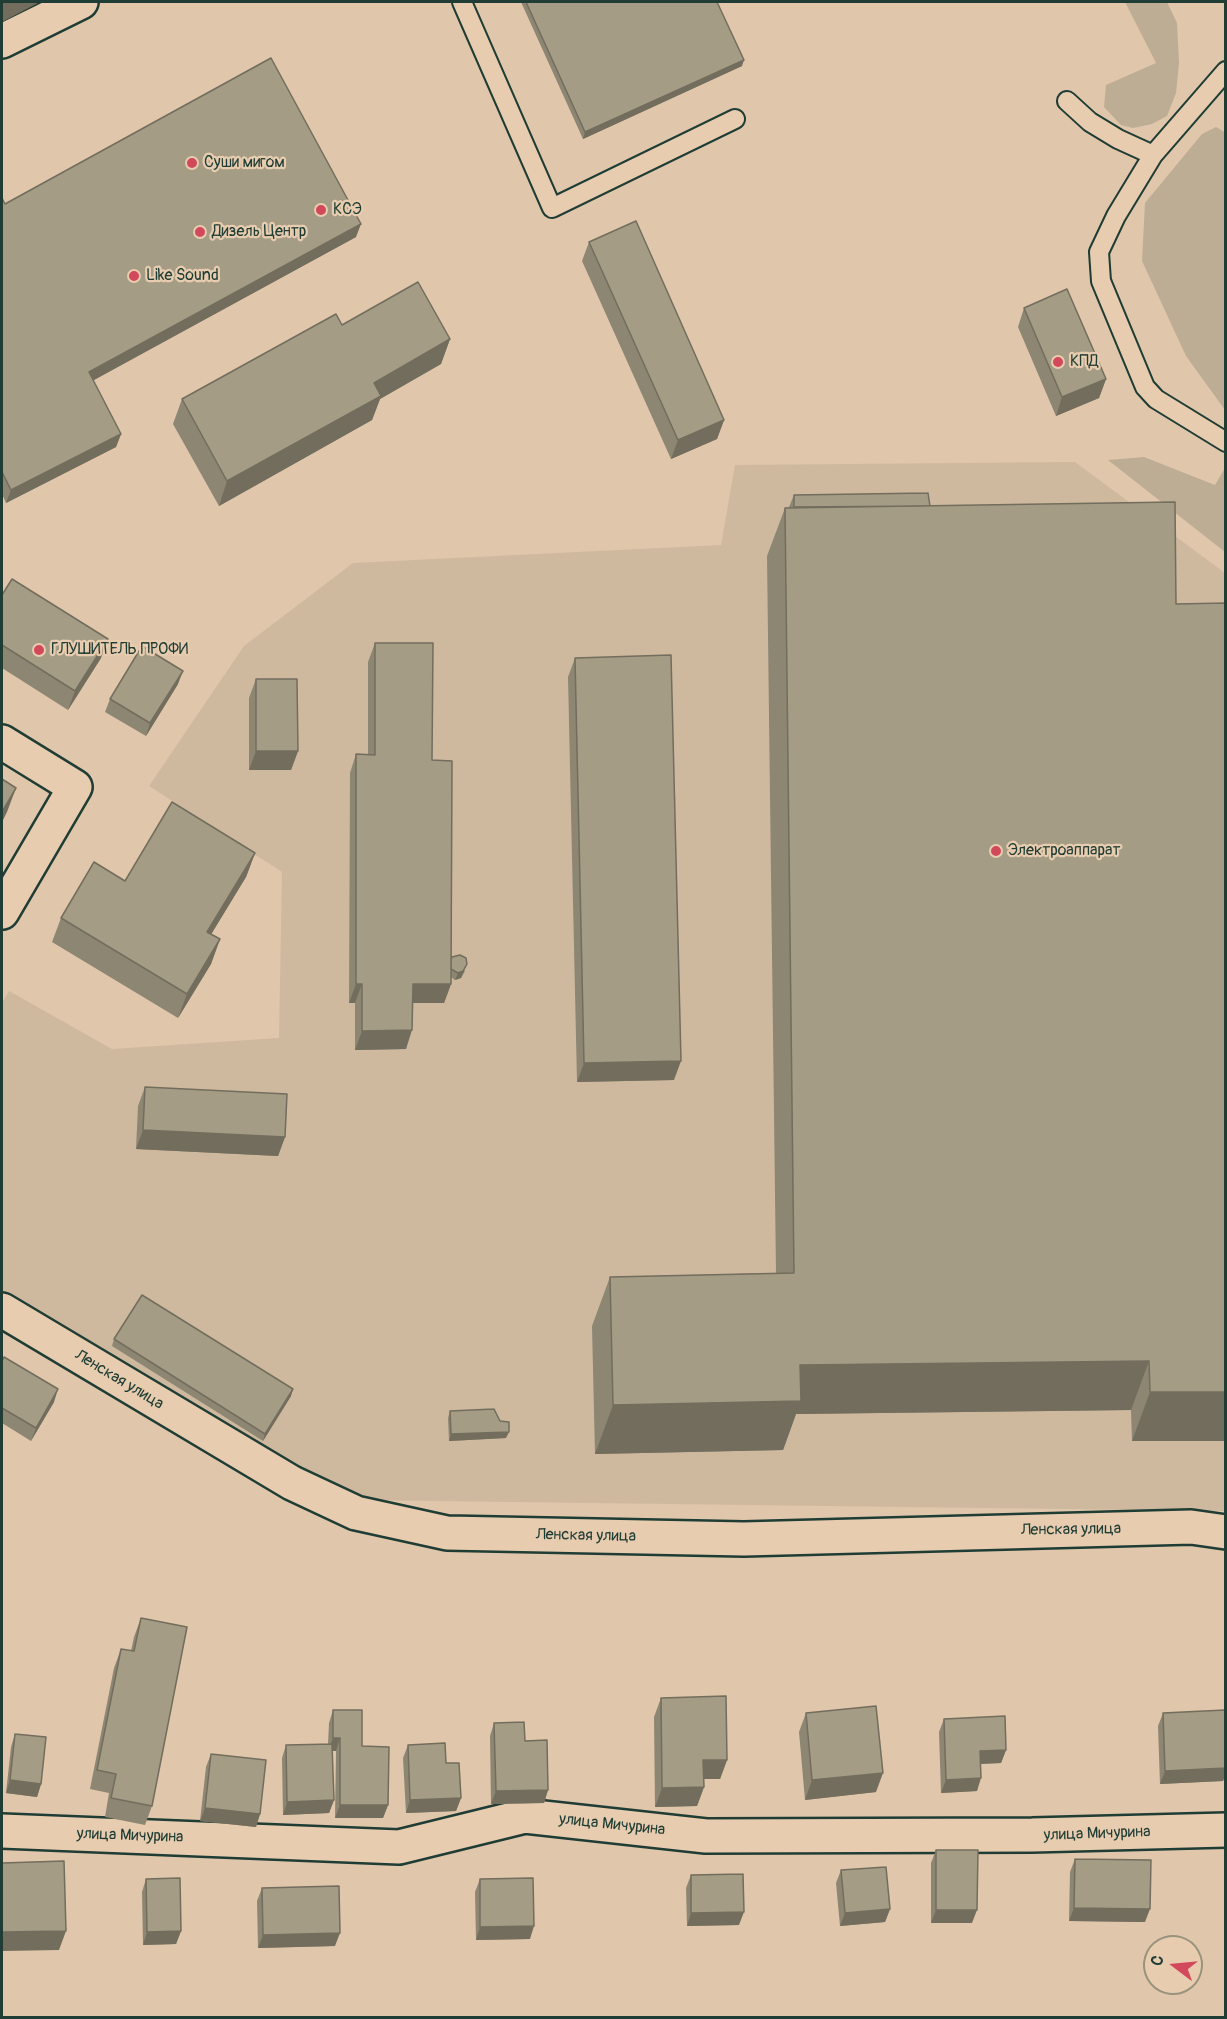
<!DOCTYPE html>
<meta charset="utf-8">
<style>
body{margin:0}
#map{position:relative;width:1227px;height:2019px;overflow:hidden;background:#e0c6aa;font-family:Pangolin,sans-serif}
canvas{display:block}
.frame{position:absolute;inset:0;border:3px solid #1f3d34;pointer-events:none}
.north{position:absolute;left:1143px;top:1935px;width:60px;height:60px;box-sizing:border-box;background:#e8ccaf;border:2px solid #98937e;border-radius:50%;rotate:286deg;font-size:16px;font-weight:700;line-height:24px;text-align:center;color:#1f3d34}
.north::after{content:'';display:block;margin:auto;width:21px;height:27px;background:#d1495b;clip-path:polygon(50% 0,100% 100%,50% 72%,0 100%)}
</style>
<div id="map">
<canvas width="1227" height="2019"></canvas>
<div class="frame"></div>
<div class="north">С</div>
</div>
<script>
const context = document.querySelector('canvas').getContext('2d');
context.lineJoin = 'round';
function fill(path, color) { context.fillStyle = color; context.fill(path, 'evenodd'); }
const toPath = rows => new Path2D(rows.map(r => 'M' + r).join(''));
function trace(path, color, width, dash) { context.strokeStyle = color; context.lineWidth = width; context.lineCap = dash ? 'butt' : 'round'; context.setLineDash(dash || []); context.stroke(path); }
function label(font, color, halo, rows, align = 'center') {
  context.font = font + ' Pangolin,sans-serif'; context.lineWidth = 4.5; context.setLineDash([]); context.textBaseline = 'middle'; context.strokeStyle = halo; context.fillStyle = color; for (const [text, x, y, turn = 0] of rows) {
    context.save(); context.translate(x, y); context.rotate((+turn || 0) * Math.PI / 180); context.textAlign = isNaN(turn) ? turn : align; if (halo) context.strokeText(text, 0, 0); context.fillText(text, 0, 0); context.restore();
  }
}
fill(toPath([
 [1075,462,1225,573,1225,1511,353,1500,2,1290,2,1003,9,991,112,1049,279,1038,282,872,149,786,244,646,353,563,721,545,735,465]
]), '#ceb99f');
fill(toPath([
 [1125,2,1167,2,1177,23,1179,63,1176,93,1167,116,1152,124,1133,128,1121,125,1104,107,1106,85,1156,63],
 [1216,127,1226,133,1225,410,1186,356,1142,261,1145,203,1202,134],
 [1144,457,1215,485,1225,468,1225,552,1108,460]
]), '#bdad94');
const service = toPath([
 [462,2,552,208,735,119],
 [1226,71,1153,155,1116,216,1099,252,1101,281,1145,387,1156,399,1226,442],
 [1067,101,1090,122,1118,139,1153,155]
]);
const minor = toPath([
 [2,41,81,2],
 [2,742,75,787,2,912],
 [2,1310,292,1483,356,1513,447,1533,744,1539,1191,1527,1226,1532],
 [2,1831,399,1847,525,1816,706,1836,1032,1835,1226,1830]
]);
trace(service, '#1f3d34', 22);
trace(minor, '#1f3d34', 38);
trace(service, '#e8ccaf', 18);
trace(minor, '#e8ccaf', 33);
fill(toPath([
 [521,2,717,2,742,66,583,139],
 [2,198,5,204,356,237,93,380,121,434,116,447,6,503,2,494],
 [589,242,724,420,717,439,671,459,582,261],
 [1024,308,1106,379,1099,398,1056,416,1018,327],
 [342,325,450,339,441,364,380,399,372,420,219,506,173,424,182,399],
 [794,495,930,506,1176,604,1226,1441,1132,1441,1131,1410,796,1414,783,1450,595,1454,592,1326,610,1277,776,1273,767,556,785,508,789,507],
 [2,595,101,658,68,710,2,668],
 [375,643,432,760,451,959,465,971,461,978,455,980,451,977,451,984,444,1003,413,1003,406,1049,355,1050,355,1003,349,1003,350,773,356,754,368,754,368,662],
 [575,658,674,1080,577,1082,568,677],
 [256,679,298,751,291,770,249,770,249,698],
 [178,684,146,736,105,712,110,699],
 [255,853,246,877,211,934,220,939,211,964,178,1018,52,942,61,918,125,881],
 [145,1087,285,1137,278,1156,136,1149,138,1106],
 [114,1339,291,1396,263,1441,112,1346],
 [2,1361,54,1402,31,1441,2,1423],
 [450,1411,506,1438,449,1441,448,1418],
 [141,1618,152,1806,145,1825,105,1817,109,1793,90,1789,114,1668,121,1649,131,1651,134,1637],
 [661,1698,727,1760,720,1779,704,1779,704,1787,697,1806,655,1807,654,1717],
 [333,1710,362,1746,388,1805,383,1818,335,1818,336,1751,332,1751,334,1800,329,1813,283,1815,282,1758,286,1745,328,1744,329,1723],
 [806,1713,876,1792,805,1800,799,1732],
 [1163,1713,1226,1719,1226,1774,1223,1781,1160,1784,1158,1726],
 [944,1719,1006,1750,1001,1763,981,1764,977,1791,941,1793,939,1732],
 [494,1723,525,1741,548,1790,544,1803,491,1804,490,1736],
 [15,1734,41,1784,37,1797,6,1793,11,1747],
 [408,1745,446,1763,461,1798,456,1811,406,1813,403,1758],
 [211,1754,260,1814,256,1827,200,1821,206,1767],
 [936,1850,972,1923,931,1923,931,1863],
 [1075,1859,1145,1922,1069,1921,1070,1872],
 [841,1870,890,1909,885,1922,840,1926,836,1883],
 [691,1875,739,1925,687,1926,686,1888],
 [146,1879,181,1931,176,1944,143,1945,142,1892],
 [480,1879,530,1939,476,1940,475,1892],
 [262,1888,335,1946,258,1948,257,1901]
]), '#8d8672');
fill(toPath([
 [2,2,40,2,2,22],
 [744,60,742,66,583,139,585,132],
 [361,224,356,237,85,385,89,372],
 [450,339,441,364,380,399,372,420,219,506,227,481,374,383],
 [1106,379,1099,398,1056,416,1062,397],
 [724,420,717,439,671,459,678,440],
 [121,434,116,447,6,503,11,490],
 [108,639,101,658,68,710,75,691],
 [183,671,178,684,146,736,150,723],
 [256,751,298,751,291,770,249,770],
 [16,788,7,812,2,822,2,812],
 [255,853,246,877,198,956,207,932],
 [220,939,211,964,178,1018,187,994],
 [467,964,461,978,455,980,458,973],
 [356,984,362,984,355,1003,349,1003],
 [413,984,451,984,444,1003,407,1003],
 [412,1030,406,1049,355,1050,362,1031],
 [681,1061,674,1080,577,1082,584,1063],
 [143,1130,285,1137,278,1156,136,1149],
 [1149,1361,1131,1410,796,1414,783,1450,595,1454,613,1405,800,1365],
 [58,1389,54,1402,31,1441,36,1428],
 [293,1389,291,1396,263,1441,265,1434],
 [1150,1392,1226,1392,1226,1441,1132,1441],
 [509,1432,506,1438,449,1441,451,1434],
 [333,1738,340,1738,336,1751,328,1751],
 [1006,1750,1001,1763,976,1764,980,1751],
 [703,1760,727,1760,720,1779,697,1779],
 [1226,1768,1226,1774,1223,1781,1160,1784,1165,1771],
 [883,1773,876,1792,805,1800,812,1780],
 [981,1778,977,1791,941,1793,946,1780],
 [10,1780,41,1784,37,1797,6,1793],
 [704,1787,697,1806,655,1807,662,1788],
 [548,1790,544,1803,491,1804,496,1791],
 [461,1798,456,1811,406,1813,410,1800],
 [334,1800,329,1813,283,1815,287,1802],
 [340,1805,388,1805,383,1818,335,1818],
 [205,1808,260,1814,256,1827,200,1821],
 [1074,1908,1150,1909,1145,1922,1069,1921],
 [890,1909,885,1922,840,1926,845,1913],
 [936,1910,977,1910,972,1923,931,1923],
 [744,1912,739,1925,687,1926,691,1913],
 [534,1926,530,1939,476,1940,480,1927],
 [66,1931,59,1950,2,1951,2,1932],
 [181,1931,176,1944,143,1945,147,1932],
 [340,1933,335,1946,258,1948,263,1935]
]), '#736d5d');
const building = toPath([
 [526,2,717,2,744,60,585,132,526,2],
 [271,58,361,224,89,372,121,434,11,490,2,472,2,198,5,204,271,58],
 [636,221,724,420,678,440,589,242,636,221],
 [418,282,450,339,374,383,381,396,227,481,182,399,336,314,342,325,418,282],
 [1067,289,1106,379,1062,397,1024,308,1067,289],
 [928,493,930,506,794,507,794,495,928,493],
 [1175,502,1176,604,1226,603,1226,1392,1150,1392,1149,1361,800,1365,801,1401,613,1405,610,1277,794,1273,785,508,1175,502],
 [12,579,108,639,75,691,2,645,2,595,12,579],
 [375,643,433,643,432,760,452,761,451,984,413,984,412,1030,362,1031,362,984,356,984,356,754,375,755,375,643],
 [142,646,183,671,150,723,110,699,142,646],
 [671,655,681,1061,584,1063,575,658,671,655],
 [256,679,297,679,298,751,256,751,256,679],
 [2,779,16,788,2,812,2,779],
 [172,802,255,853,207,932,220,939,187,994,61,918,94,862,125,881,172,802],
 [460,955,466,958,467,964,463,971,458,973,451,969,451,959,452,957,460,955],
 [145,1087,287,1094,285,1137,143,1130,145,1087],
 [142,1295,293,1389,265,1434,114,1339,142,1295],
 [4,1357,58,1389,36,1428,2,1408,2,1361,4,1357],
 [494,1409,500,1421,509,1422,509,1432,451,1434,450,1411,494,1409],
 [141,1618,187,1627,152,1806,111,1798,116,1774,97,1770,121,1649,134,1651,141,1618],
 [726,1696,727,1760,703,1760,704,1787,662,1788,661,1698,726,1696],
 [876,1706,883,1773,812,1780,806,1713,876,1706],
 [333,1710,362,1710,362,1746,389,1747,388,1805,340,1805,340,1738,333,1738,333,1710],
 [1225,1710,1226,1768,1165,1771,1163,1713,1225,1710],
 [1005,1716,1006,1750,980,1751,981,1778,946,1780,944,1719,1005,1716],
 [524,1722,525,1741,547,1740,548,1790,496,1791,494,1723,524,1722],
 [15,1734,46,1737,41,1784,10,1780,15,1734],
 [445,1743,446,1763,459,1763,461,1798,410,1800,408,1745,445,1743],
 [332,1744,334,1800,287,1802,286,1745,332,1744],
 [211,1754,266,1760,260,1814,205,1808,211,1754],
 [936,1850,978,1850,977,1910,936,1910,936,1850],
 [1075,1859,1151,1860,1150,1909,1074,1908,1075,1859],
 [64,1861,66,1931,2,1932,2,1863,64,1861],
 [886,1867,890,1909,845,1913,841,1870,886,1867],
 [743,1874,744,1912,691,1913,691,1875,743,1874],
 [180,1878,181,1931,147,1932,146,1879,180,1878],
 [533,1878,534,1926,480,1927,480,1879,533,1878],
 [339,1886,340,1933,263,1935,262,1888,339,1886]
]);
fill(building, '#a49c85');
trace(building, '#736d5d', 1.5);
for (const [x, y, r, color] of [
 [192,163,6,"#d1495b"],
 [321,210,6,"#d1495b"],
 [200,232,6,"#d1495b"],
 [134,276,6,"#d1495b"],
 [1058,362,6,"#d1495b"],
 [39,650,6,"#d1495b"],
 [996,851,6,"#d1495b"]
]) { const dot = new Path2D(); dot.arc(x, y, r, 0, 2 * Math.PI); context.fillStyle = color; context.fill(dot); trace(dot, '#e8ccaf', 2); }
label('16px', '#1f3d34', '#e8ccaf', [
 ["Суши мигом",204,163],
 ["КСЭ",333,210],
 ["Дизель Центр",212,232],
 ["Like Sound",146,276],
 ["КПД",1070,362],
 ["ГЛУШИТЕЛЬ ПРОФИ",51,650],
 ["Электроаппарат",1008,851]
], 'left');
label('16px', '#1f3d34', '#e8ccaf', [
 ["Ленская улица",119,1380,31],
 ["Ленская улица",1071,1530,-1],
 ["Ленская улица",586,1536,1],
 ["улица Мичурина",612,1825,6],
 ["улица Мичурина",1097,1834,-2],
 ["улица Мичурина",130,1836,2]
]);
</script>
